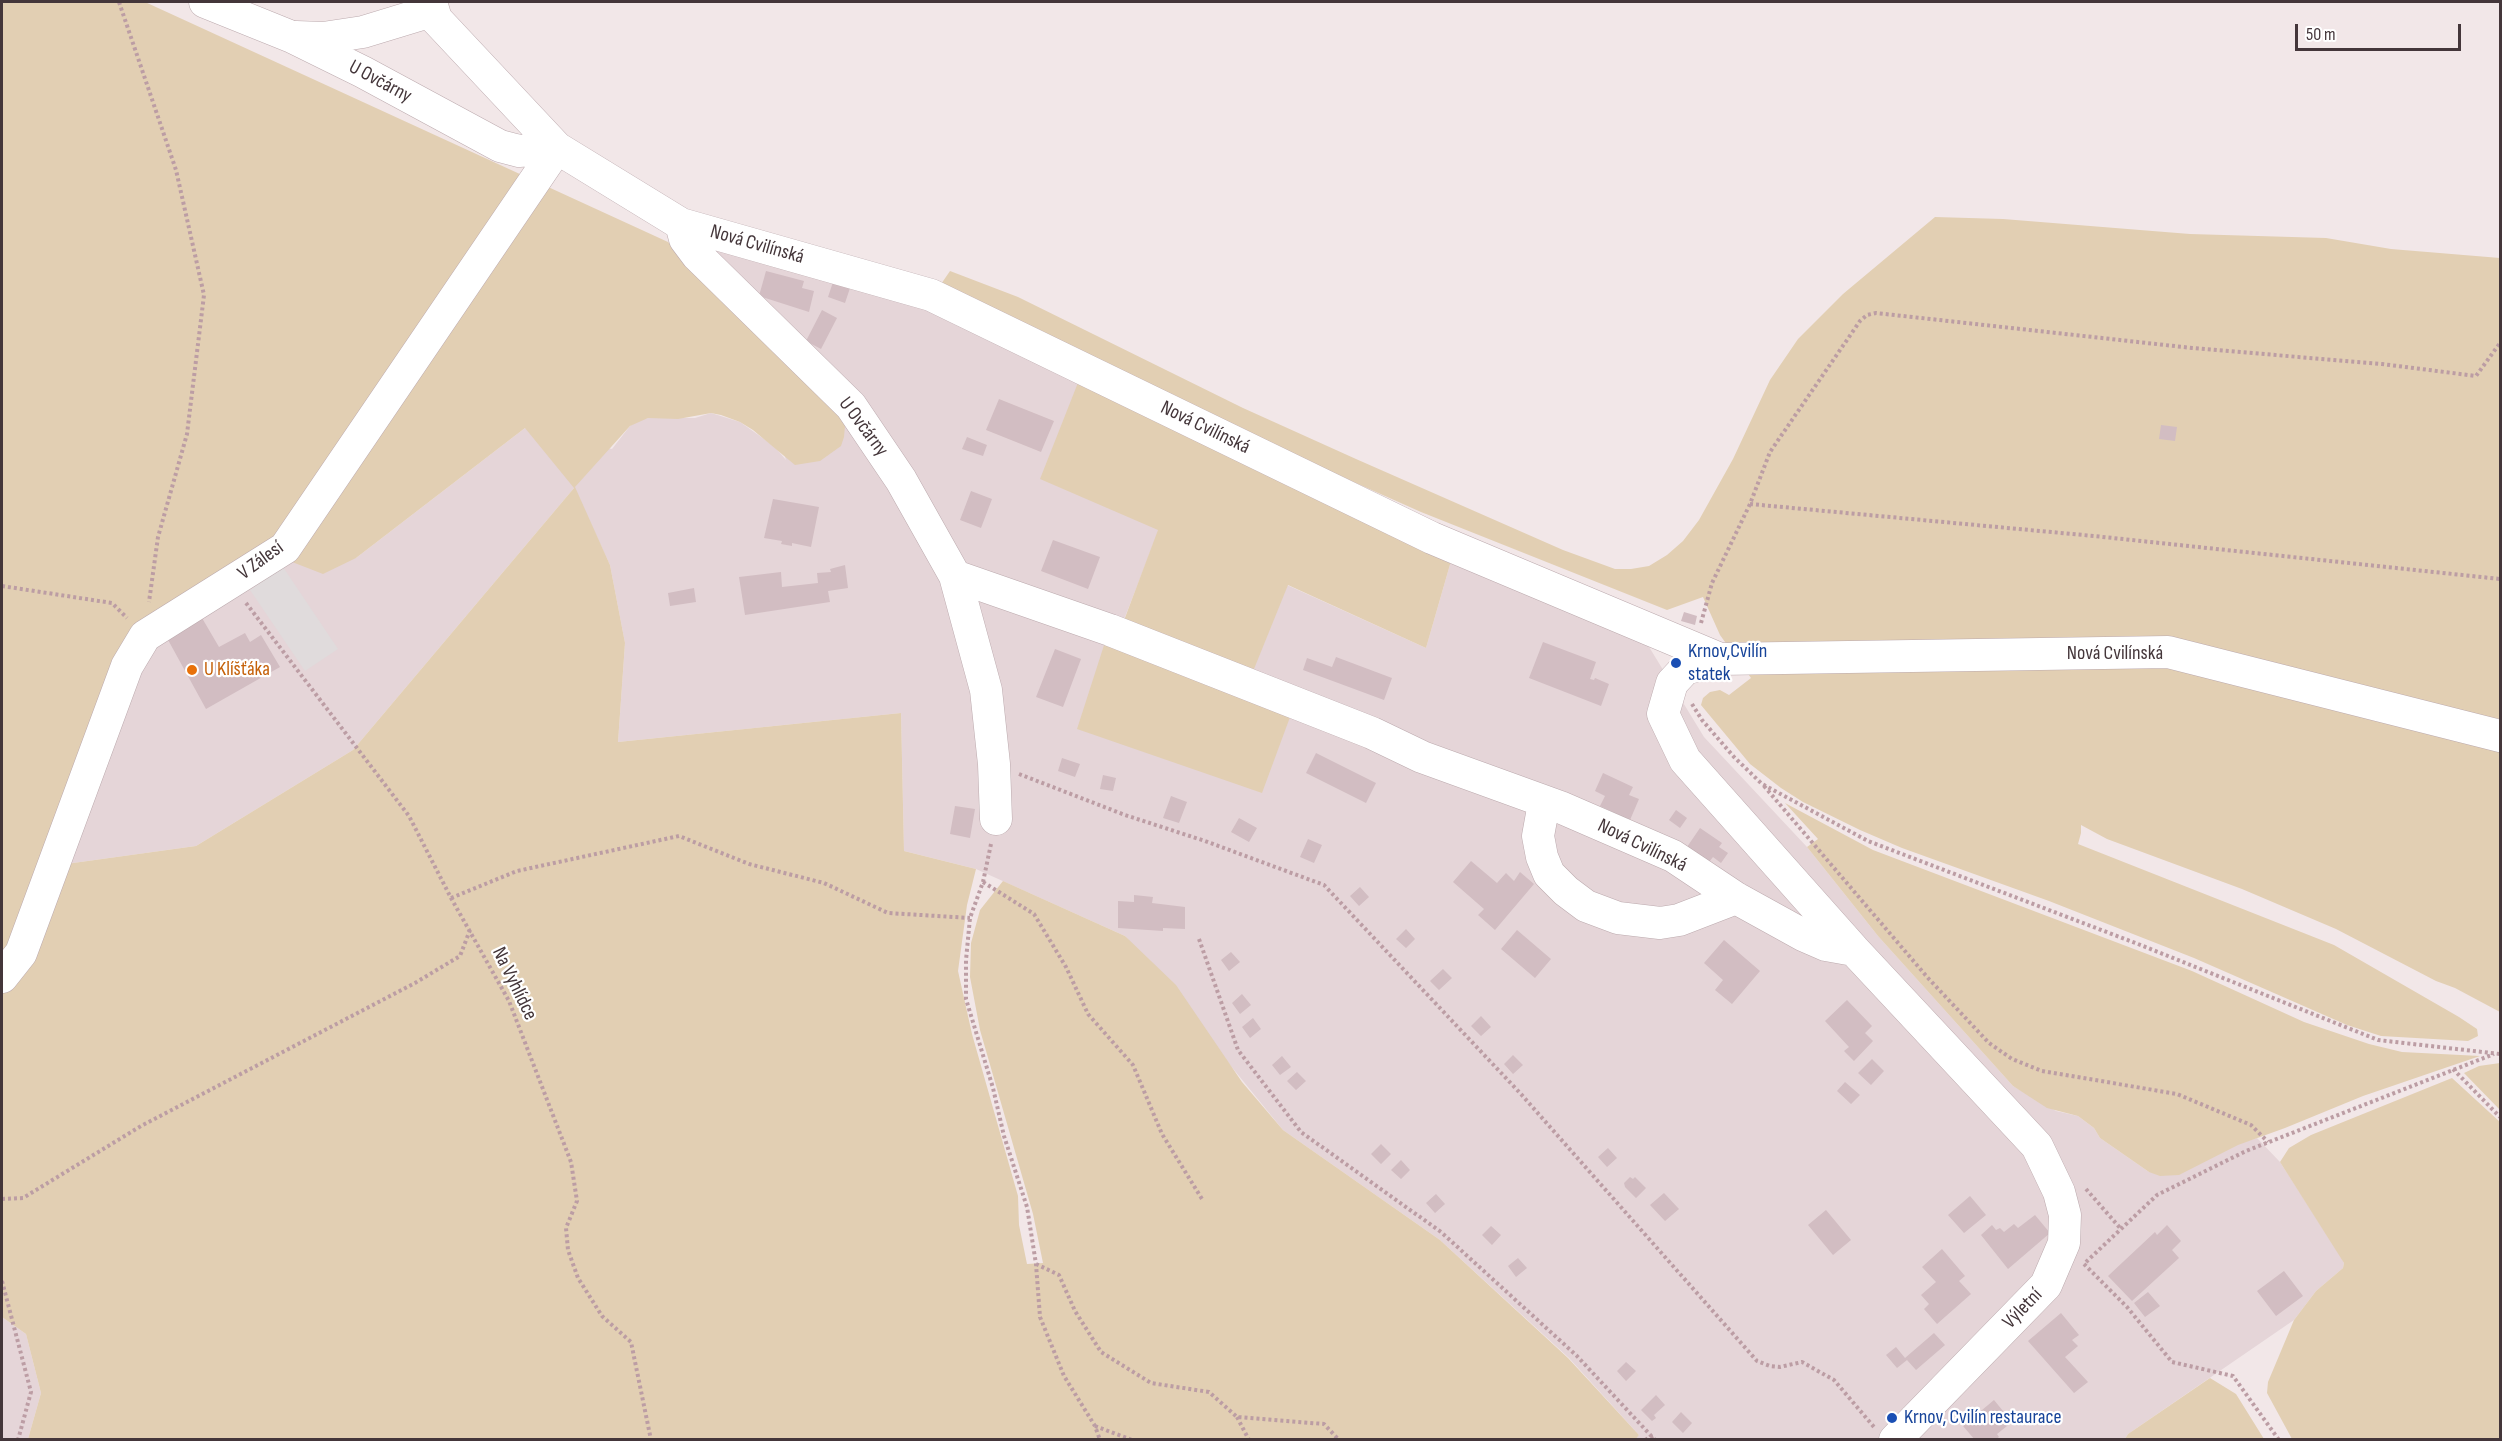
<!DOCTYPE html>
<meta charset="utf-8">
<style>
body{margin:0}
#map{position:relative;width:2502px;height:1441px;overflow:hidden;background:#f2e7e8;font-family:"Sofia Sans Condensed",sans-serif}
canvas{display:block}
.frame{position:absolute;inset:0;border:3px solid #44363a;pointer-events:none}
.scale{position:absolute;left:2295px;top:24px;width:166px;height:27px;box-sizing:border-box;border:3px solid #44363a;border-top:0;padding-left:8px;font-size:18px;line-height:21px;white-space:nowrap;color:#44363a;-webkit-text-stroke:4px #fff;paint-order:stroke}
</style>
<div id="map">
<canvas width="2502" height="1441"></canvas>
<div class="frame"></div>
<div class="scale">50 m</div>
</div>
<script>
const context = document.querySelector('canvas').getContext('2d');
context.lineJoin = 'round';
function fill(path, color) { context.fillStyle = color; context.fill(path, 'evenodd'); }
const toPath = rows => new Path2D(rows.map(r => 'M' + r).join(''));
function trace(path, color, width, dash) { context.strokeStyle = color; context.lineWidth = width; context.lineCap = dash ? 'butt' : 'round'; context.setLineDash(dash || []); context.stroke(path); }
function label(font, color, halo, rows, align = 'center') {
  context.font = font + ' "Sofia Sans Condensed",sans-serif'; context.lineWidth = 4.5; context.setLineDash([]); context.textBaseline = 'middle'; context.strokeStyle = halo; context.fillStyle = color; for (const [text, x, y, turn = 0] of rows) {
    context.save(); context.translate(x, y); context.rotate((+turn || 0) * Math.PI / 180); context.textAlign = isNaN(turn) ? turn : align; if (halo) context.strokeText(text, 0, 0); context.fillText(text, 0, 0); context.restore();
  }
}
fill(toPath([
 [708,240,860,282,1081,375,1159,530,1123,622,1287,585,1426,648,1451,561,1643,637,1704,737,1807,847,1878,936,2013,1086,2056,1111,2078,1116,2094,1128,2100,1138,2149,1172,2257,1138,2280,1162,2342,1258,2344,1263,2343,1268,2316,1291,2294,1320,2128,1434,2125,1439,1635,1439,1639,1435,1569,1358,1440,1240,1283,1130,1125,936,976,869,904,851,901,713,618,742,625,643,610,565,574,488,353,750,196,846,66,864,131,637,270,553,356,558,525,428,612,449,630,426,638,420,648,418,695,418,711,413,740,422,774,446,786,460,731,293],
 [2,1317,26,1334,41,1393,28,1439,2,1439]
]), '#e5d5d8');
fill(toPath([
 [2,2,145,2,668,242,835,408,845,426,844,437,841,446,820,461,795,465,753,430,740,422,721,415,711,413,678,419,648,418,630,426,575,487,610,565,625,643,618,742,901,713,904,851,976,869,967,905,958,971,972,1034,1018,1196,1019,1225,1027,1264,1043,1263,1033,1214,980,1030,970,977,971,943,980,910,1003,881,1125,936,1176,985,1242,1082,1283,1130,1440,1240,1568,1358,1639,1435,1635,1440,28,1439,41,1393,26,1334,2,1317,2,994,35,948,66,864,196,846,353,750,574,488,525,428,356,558,323,574,269,553,131,637,33,891,2,957],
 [1935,217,2003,219,2190,234,2326,238,2391,249,2500,258,2500,1012,2455,988,2436,981,2336,929,2242,889,2107,839,2081,825,2081,833,2078,844,2334,945,2459,1017,2477,1029,2478,1036,2468,1041,2381,1036,2347,1025,2194,958,2049,901,1902,848,1860,830,1803,802,1781,788,1750,764,1701,705,1703,698,1710,692,1720,690,1729,695,1751,678,1720,635,1703,597,1667,610,1421,512,1239,431,937,290,950,271,1018,297,1243,408,1356,459,1563,550,1615,569,1631,569,1649,566,1667,555,1683,541,1699,520,1733,459,1770,380,1798,339,1843,294],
 [1081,375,1451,561,1426,648,1288,585,1254,669,1123,623,1158,530,1040,479],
 [1106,639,1293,709,1262,793,1077,729],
 [1785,803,1873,850,2192,971,2304,1022,2369,1044,2402,1052,2480,1056,2363,1096,2285,1128,2238,1145,2179,1175,2160,1176,2149,1172,2100,1138,2094,1128,2078,1116,2047,1108,2013,1086,1878,936,1807,847,1818,839],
 [2500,1063,2500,1110,2464,1073,2479,1066],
 [2452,1078,2500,1122,2500,1439,2292,1439,2267,1393,2268,1382,2294,1320,2316,1291,2343,1268,2344,1263,2280,1162,2289,1148,2311,1135],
 [2210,1378,2236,1394,2264,1439,2125,1439,2128,1434]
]), '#e2cfb3');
fill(toPath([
 [283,567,338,649,305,671,250,590]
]), '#e0dbdc');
fill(toPath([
 [766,271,804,281,802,288,814,291,809,312,759,296],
 [834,279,851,285,845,303,828,297],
 [822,310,837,318,821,349,806,341],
 [999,399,1054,421,1041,452,986,430],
 [2161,425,2177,427,2175,441,2159,439],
 [967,437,987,445,983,456,962,449],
 [971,491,992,499,981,528,960,520],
 [773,499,819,507,811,547,792,543,792,546,781,544,782,541,764,538],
 [1053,540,1100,557,1088,589,1041,571],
 [845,565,848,588,828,591,830,602,745,615,739,577,781,572,782,587,818,583,817,573,831,572,830,569],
 [694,588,696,602,670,606,668,593],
 [1684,612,1697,616,1695,625,1681,621],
 [202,618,219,647,245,633,250,642,261,635,280,667,206,709,167,638],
 [1543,642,1596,662,1590,679,1594,680,1595,678,1609,684,1601,706,1529,678],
 [1055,649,1081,659,1063,707,1036,697],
 [1336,657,1392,678,1384,700,1303,670,1307,658,1332,667],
 [1316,753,1376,783,1366,803,1306,773],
 [1062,758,1080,764,1075,777,1058,771],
 [1603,773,1633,787,1629,795,1639,799,1630,820,1600,806,1605,796,1595,791],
 [1103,775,1116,778,1113,791,1100,789],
 [1171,796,1187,802,1179,823,1163,818],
 [955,806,975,809,970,838,950,834],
 [1676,810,1687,818,1680,828,1669,820],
 [1239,818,1257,828,1249,842,1231,832],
 [1700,828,1722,843,1719,847,1728,853,1721,863,1713,857,1709,862,1687,847],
 [1308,839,1322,845,1314,863,1300,857],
 [1471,861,1497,883,1506,873,1514,881,1520,872,1534,884,1495,930,1478,915,1484,909,1453,882],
 [1360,887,1369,897,1359,906,1350,896],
 [1134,895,1153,897,1152,903,1185,907,1185,929,1163,928,1163,931,1118,928,1118,901,1134,902],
 [1406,929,1415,939,1406,948,1396,939],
 [1517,930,1551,959,1535,978,1501,949],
 [1724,940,1760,971,1732,1004,1715,990,1723,980,1704,963],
 [1231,952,1240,962,1229,971,1221,960],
 [1443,969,1452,978,1439,990,1430,981],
 [1242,994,1251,1005,1240,1014,1232,1003],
 [1847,1000,1872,1026,1865,1033,1873,1041,1854,1061,1844,1051,1849,1047,1825,1021],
 [1481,1016,1491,1027,1481,1036,1471,1026],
 [1253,1018,1261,1029,1250,1038,1242,1027],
 [1513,1055,1523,1065,1513,1074,1504,1064],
 [1282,1056,1291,1067,1280,1075,1272,1065],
 [1872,1059,1884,1071,1871,1085,1858,1073],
 [1297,1072,1306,1081,1296,1090,1287,1081],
 [1845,1082,1860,1095,1851,1104,1837,1091],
 [1381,1144,1391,1154,1381,1164,1371,1154],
 [1608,1148,1617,1158,1607,1167,1598,1157],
 [1401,1160,1410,1170,1401,1179,1391,1170],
 [1630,1177,1633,1179,1635,1177,1646,1188,1636,1198,1625,1187,1624,1183],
 [1664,1193,1679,1209,1665,1221,1650,1205],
 [1436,1194,1445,1204,1435,1213,1426,1203],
 [1970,1196,1986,1215,1964,1233,1948,1215],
 [1826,1210,1851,1240,1833,1255,1808,1225],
 [2035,1215,2050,1233,2008,1269,1981,1235,1992,1225,1996,1230,2000,1228,2004,1232,2014,1224,2018,1228],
 [2167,1225,2181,1241,2172,1250,2179,1258,2132,1301,2108,1276,2155,1232,2157,1235],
 [1491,1226,1501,1235,1492,1245,1482,1235],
 [1942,1249,1965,1276,1959,1281,1971,1294,1937,1324,1924,1309,1929,1304,1921,1295,1936,1282,1922,1267],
 [1518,1258,1527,1268,1516,1277,1508,1266],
 [2284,1271,2303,1296,2276,1316,2257,1291],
 [2148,1292,2160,1306,2145,1317,2134,1303],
 [2061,1313,2079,1335,2072,1340,2078,1346,2065,1357,2088,1382,2074,1393,2028,1341],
 [1934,1333,1945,1345,1916,1370,1907,1360,1897,1368,1886,1355,1896,1347,1905,1358],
 [1626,1362,1636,1371,1626,1381,1617,1371],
 [1656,1395,1665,1405,1654,1415,1656,1418,1652,1421,1641,1410],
 [1994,1400,2012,1422,1997,1434,1999,1437,1995,1440,1975,1440,1963,1426],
 [1681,1412,1692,1423,1683,1433,1672,1422]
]), '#d2bdc2');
const minor = toPath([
 [205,2,292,37,363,72,500,146,519,151,557,148],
 [431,2,436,19,557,148,681,224,931,295,1432,538,1720,659],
 [296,37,323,38,363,32,432,11,425,2],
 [681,224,685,239,697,255,851,406,901,480,955,576,986,690,994,764,996,819],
 [955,576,1110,630,1372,733,1422,757,1560,807,1673,856,1736,898,1803,935,1826,945,1854,950],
 [1544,803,1538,836,1542,857,1549,874,1566,891,1586,906,1618,918,1660,923,1679,920,1736,898],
 [2,977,21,953,127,666,145,636,285,548,557,148],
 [1895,1440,2046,1285,2064,1243,2065,1215,2059,1192,2037,1146,1854,950,1685,760,1663,714,1672,683,1685,669,1720,659,2168,652,2500,736]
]);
trace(minor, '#bcaaae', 33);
trace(toPath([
 [119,2,176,170,204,295,187,434,158,537,149,602],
 [1750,504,2094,536,2500,579],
 [2,586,112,603,127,618],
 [246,603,409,816,451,898,509,1001,571,1162,577,1201,566,1228,568,1250,578,1278,602,1316,631,1342,651,1440],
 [1701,623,1712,583,1750,504,1770,452,1860,321,1867,315,1876,313,2192,348,2382,364,2476,376,2500,343],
 [1692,704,1702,720,1734,757,1762,784,1868,841,2138,944,2378,1040,2500,1054],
 [1019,774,1125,815,1205,841,1324,885,1520,1093,1757,1361,1770,1366,1780,1367,1802,1362,1834,1380,1874,1427],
 [1764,786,1928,978,1989,1043,2012,1059,2042,1071,2177,1094,2251,1125,2268,1142],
 [991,844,983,882,970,918,966,960,966,999,993,1088,1004,1136,1027,1207,1036,1264,1040,1317,1064,1376,1095,1426,1100,1440],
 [983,882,1034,914,1066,967,1088,1014,1133,1065,1162,1134,1202,1199],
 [451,898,517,871,679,836,749,864,824,883,888,913,970,918],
 [1199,939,1238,1050,1301,1132,1441,1232,1577,1356,1655,1440],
 [2453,1069,2500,1117],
 [2086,1189,2121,1229],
 [2,1199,23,1198,141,1126,415,983,460,956,470,930],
 [2086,1262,2157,1195,2246,1151,2494,1054],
 [1036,1264,1059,1275,1075,1311,1101,1352,1151,1383,1209,1392,1237,1417,1324,1424,1339,1440],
 [2084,1264,2127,1307,2172,1362,2233,1376,2279,1440],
 [2,1281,31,1392,18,1440],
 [1237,1417,1249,1440],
 [1095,1426,1132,1440],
 [1645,1440,1653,1436]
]), '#bc9da4', 4, [3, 3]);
trace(minor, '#fff', 32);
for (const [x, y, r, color] of [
 [1676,663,6,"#1a4fb4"],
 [192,670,6,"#e8710a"],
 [1892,1418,6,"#1a4fb4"]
]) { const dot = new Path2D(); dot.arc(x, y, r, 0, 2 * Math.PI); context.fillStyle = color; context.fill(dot); trace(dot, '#fff', 2); }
label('20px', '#44363a', '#fff', [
 ["U Ovčárny",380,82,28],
 ["Nová Cvilínská",757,245,16],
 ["U Ovčárny",863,427,53],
 ["Nová Cvilínská",1205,428,26],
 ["V Zálesí",261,561,-36],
 ["Nová Cvilínská",2115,654],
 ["Nová Cvilínská",1642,846,26],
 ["Na Vyhlídce",514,984,64],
 ["Výletní",2023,1309,-46]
]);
label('20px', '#164399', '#fff', [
 ["Krnov,Cvilín",1688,652],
 ["statek",1688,675],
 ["Krnov, Cvilín restaurace",1904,1418]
], 'left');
label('20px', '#c56008', '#fff', [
 ["U Klíšťáka",204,670]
], 'left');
</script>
